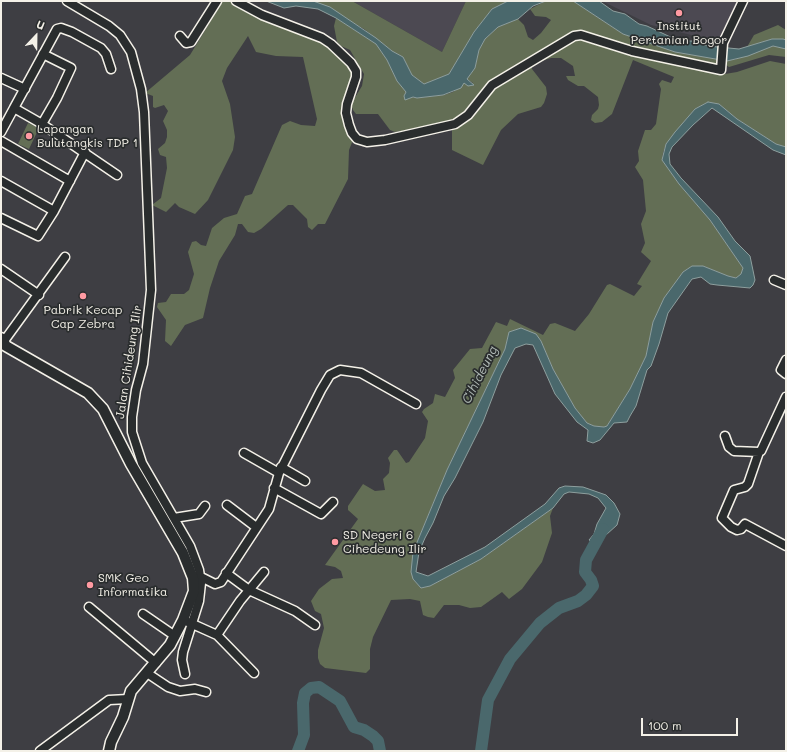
<!DOCTYPE html>
<style>
body{margin:0}
#map{position:relative;width:787px;height:752px;overflow:hidden;background:#3e3e43;font-family:Mali,sans-serif}
canvas{display:block}
.frame{position:absolute;inset:0;border:2px solid #f4f1e8;pointer-events:none}
.north{position:absolute;left:16px;top:16px;width:40px;height:40px;-webkit-text-stroke:3px #2a2d2e;paint-order:stroke;rotate:22deg;font-size:11px;font-weight:700;line-height:16px;text-align:center;color:#f4f1e8}
.north::after{content:'';display:block;margin:auto;width:14px;height:18px;background:#f4f1e8;clip-path:polygon(50% 0,100% 100%,50% 72%,0 100%)}
.scale{position:absolute;left:641px;top:718px;width:97px;height:18px;box-sizing:border-box;border:2px solid #f4f1e8;border-top:0;padding-left:5px;font-size:12px;line-height:14px;white-space:nowrap;color:#f4f1e8;-webkit-text-stroke:3px #2a2d2e;paint-order:stroke}
</style>
<div id="map">
<canvas width="787" height="752"></canvas>
<div class="frame"></div>
<div class="north">U</div>
<div class="scale">100 m</div>
</div>
<script>
const context = document.querySelector('canvas').getContext('2d');
context.lineJoin = 'round';
function fill(path, color) { context.fillStyle = color; context.fill(path, 'evenodd'); }
const toPath = rows => new Path2D(rows.map(r => 'M' + r).join(''));
function trace(path, color, width, dash) { context.strokeStyle = color; context.lineWidth = width; context.lineCap = dash ? 'butt' : 'round'; context.setLineDash(dash || []); context.stroke(path); }
function label(font, color, halo, rows, align = 'center') {
  context.font = font + ' Mali,sans-serif'; context.lineWidth = 3.5; context.setLineDash([]); context.textBaseline = 'middle'; context.strokeStyle = halo; context.fillStyle = color; for (const [text, x, y, turn = 0] of rows) {
    context.save(); context.translate(x, y); context.rotate((+turn || 0) * Math.PI / 180); context.textAlign = isNaN(turn) ? turn : align; if (halo) context.strokeText(text, 0, 0); context.fillText(text, 0, 0); context.restore();
  }
}
fill(toPath([
 [352,1,466,1,442,52],
 [602,1,737,1,719,42,651,25]
]), '#4c4952');
fill(toPath([
 [218,1,232,1,257,17,296,33,313,38,328,46,342,58,353,72,347,131,353,140,349,150,348,179,325,224,318,224,312,230,308,227,307,219,293,205,288,205,261,229,254,233,248,232,242,224,238,224,235,235,219,261,210,288,203,318,185,325,171,346,165,341,166,320,157,307,158,303,166,302,171,294,184,294,189,290,194,274,188,252,192,242,196,241,201,245,206,246,212,228,224,218,237,214,245,196,252,194,282,125,290,121,301,125,315,126,317,119,303,57,276,56,256,52,248,36,227,68,222,81,230,104,235,137,233,150,208,200,195,214,179,207,175,203,166,212,152,205,161,198,167,168,166,157,160,155,158,149,165,143,167,137,167,130,163,121,168,111,164,105,155,108,153,107,153,96,145,93,190,55,209,24],
 [313,1,352,1,442,52,466,1,508,1,492,9,474,32,449,74,424,84,412,75,403,57,392,51,364,29],
 [546,1,573,1,623,34,675,52,718,59,719,64,717,67,661,55,575,33,500,75,490,83,457,119,437,126,395,132,390,130,378,114,356,114,353,110,351,104,362,86,364,74,350,50,341,46,337,42,334,26,336,18,376,44,387,60,397,81,403,86,406,92,404,96,417,98,444,95,453,92,464,83,473,83,467,79,475,68,479,50,485,39,498,27,518,19,524,25,528,37,533,40,541,33,551,20,546,17,535,16,530,9],
 [778,25,786,30,786,40,783,39,772,39,747,47,754,35],
 [581,39,624,54,644,55,725,74,737,72,770,61,786,64,786,147,776,144,737,119,719,104,708,102,695,109,666,144,663,153,662,160,679,184,710,220,743,268,741,274,737,278,728,276,703,266,692,266,683,272,664,298,653,322,646,356,630,389,607,426,604,427,594,426,587,423,575,408,553,369,541,341,509,332,505,349,447,470,417,542,413,552,413,579,421,588,430,586,481,559,553,508,550,516,552,533,542,562,522,589,509,599,502,592,481,607,470,608,459,605,444,605,434,618,428,617,423,615,420,601,410,599,391,600,373,637,370,649,370,669,366,673,325,668,320,664,318,658,318,650,324,628,321,614,315,611,311,601,319,589,332,579,343,578,341,571,335,567,325,565,358,519,348,510,348,506,363,484,375,491,385,490,383,479,389,473,390,463,388,458,394,450,397,450,406,463,409,462,425,438,428,421,422,412,424,409,433,403,435,394,445,397,455,378,453,370,470,349,482,348,496,322,507,326,510,319,543,335,550,324,555,323,575,331,589,314,607,285,610,284,634,296,642,286,637,284,651,261,641,252,645,243,641,224,646,211,643,180,635,167,639,161,638,151,645,130,651,130,656,124,661,89,659,84,662,80,671,83,674,77,633,60,612,114,602,122,595,123,591,120,592,115,598,109,599,105,598,97,584,86,578,86,568,80,566,76,575,76,573,66,561,58,551,58,532,64,532,69,546,87,547,94,544,103,541,107,518,114,501,130,483,165,452,150,452,128,489,92,497,85,571,41],
 [773,46,782,47,786,49,786,57,769,55,729,67,725,64,725,60,733,60],
 [28,123,39,128,29,149,18,144]
]), '#636e55');
const water = toPath([
 [266,1,313,1,330,7,376,38,392,51,403,57,412,75,424,84,449,74,474,32,492,9,508,1,546,1,533,6,518,19,498,27,485,39,479,50,475,68,467,79,474,85,468,86,464,83,461,88,443,95,417,98,413,97,405,100,404,96,406,92,397,81,387,60,376,44,336,18,318,9,296,6,284,8,266,1],
 [573,1,599,1,613,11,625,14,639,24,647,26,679,41,692,41,708,46,739,49,772,39,783,39,786,40,786,49,773,46,748,56,727,61,675,52,623,34,573,1],
 [708,102,719,104,737,119,776,144,786,147,786,155,773,150,712,108,693,125,672,147,669,154,670,164,681,178,718,217,735,241,750,256,755,280,753,285,750,288,717,285,710,284,701,277,692,279,668,313,659,344,651,366,647,370,636,406,630,416,627,422,614,423,600,440,593,443,587,441,588,430,577,422,555,394,533,345,526,344,515,348,501,375,483,422,455,478,444,496,433,523,425,538,419,552,416,572,428,576,485,547,545,504,559,488,565,486,583,487,606,495,614,503,620,514,617,525,596,544,589,540,594,534,597,524,606,508,598,498,589,494,569,492,564,494,553,508,481,559,430,586,421,588,413,579,411,572,413,552,447,470,505,349,509,332,521,328,536,334,541,341,553,369,575,408,587,423,594,426,604,427,607,426,630,389,646,356,653,322,664,298,683,272,692,266,703,266,728,276,736,278,741,274,743,268,710,220,679,184,662,160,666,144,675,132,695,109,708,102]
]);
fill(water, '#4a686c');
trace(water, '#8e9f9e', 1);
trace(toPath([
 [210,1,211,2]
]), '#8e9f9e', 2);
trace(toPath([
 [298,751,304,735,303,703,305,693,311,688,319,687,340,701,354,727,364,730,373,736,378,741,380,751],
 [481,751,488,700,510,659,540,623,559,608,578,601,586,595,593,586,591,580,585,572,586,560,603,529]
]), '#4a686c', 12);
const minor = toPath([
 [67,1,109,26,120,35,131,52,141,89,144,112,151,290,143,364,136,390,132,417,132,432,142,463,190,546,199,570,201,583,199,601,183,652,182,660,185,674],
 [236,1,262,15,322,38,331,44,351,63,356,71,356,77,347,104,346,113,349,125,352,133,357,139,367,142,385,140,455,124,468,115,492,85,574,36,581,35,632,51,721,70,723,43,743,1],
 [180,36,186,43,191,42,217,1],
 [1,78,25,89],
 [14,108,57,29,61,28,72,32,101,48,106,54,111,69],
 [42,124,57,98,71,68,43,54],
 [1,132,14,108,42,124,117,175],
 [1,141,70,181],
 [1,181,54,211],
 [1,218,38,236,54,211,85,152],
 [1,269,39,295],
 [774,280,786,285],
 [4,341,65,257],
 [786,360,781,370,786,374],
 [786,397,761,451,759,452,748,484,745,487,734,490,722,518,731,527,737,530,741,529,745,524,786,546],
 [725,436,729,447,734,451,759,452],
 [281,467,305,481],
 [279,473,321,390,330,375,340,370,361,373,416,404],
 [274,488,321,514,333,502],
 [227,505,256,527],
 [174,518,199,514,205,506],
 [226,573,249,590,295,611,315,625],
 [201,577,215,584,221,582,269,509,279,473,244,453],
 [89,607,156,663],
 [143,614,175,636],
 [188,622,217,635,254,673],
 [217,635,240,601,264,572],
 [147,673,168,687,180,691,195,689,206,692],
 [40,751,109,700,128,699]
]);
const major = toPath([
 [1,338,6,346,88,393,103,409,131,464,183,553,193,578,194,591,183,620,170,645,131,691,123,717,111,742,109,751]
]);
trace(minor, '#f4f1e8', 11);
trace(major, '#f4f1e8', 13);
trace(minor, '#2a2d2e', 8);
trace(major, '#2a2d2e', 10);
for (const [x, y, r, color] of [
 [679,13,4,"#ff9aa2"],
 [29,136,4,"#ff9aa2"],
 [83,296,4,"#ff9aa2"],
 [335,542,4,"#ff9aa2"],
 [90,585,4,"#ff9aa2"]
]) { const dot = new Path2D(); dot.arc(x, y, r, 0, 2 * Math.PI); context.fillStyle = color; context.fill(dot); trace(dot, '#2a2d2e', 1.5); }
label('12px', '#f4f1e8', '#2a2d2e', [
 ["Institut",679,26,"center"],
 ["Pertanian Bogor",679,40,"center"],
 ["Lapangan",37,129],
 ["Bulutangkis TDP 1",37,143],
 ["Pabrik Kecap",83,310,"center"],
 ["Cap Zebra",83,324,"center"],
 ["SD Negeri 6",343,535],
 ["Cihedeung Ilir",343,549],
 ["SMK Geo",98,578],
 ["Informatika",98,592]
], 'left');
label('12px', '#f4f1e8', '#2a2d2e', [
 ["Jalan Cihideung Ilir",129,362,-81]
]);
label('italic 13px', '#b0bab6', '#2a2d2e', [
 ["Cihideung",480,375,-63]
]);
</script>
